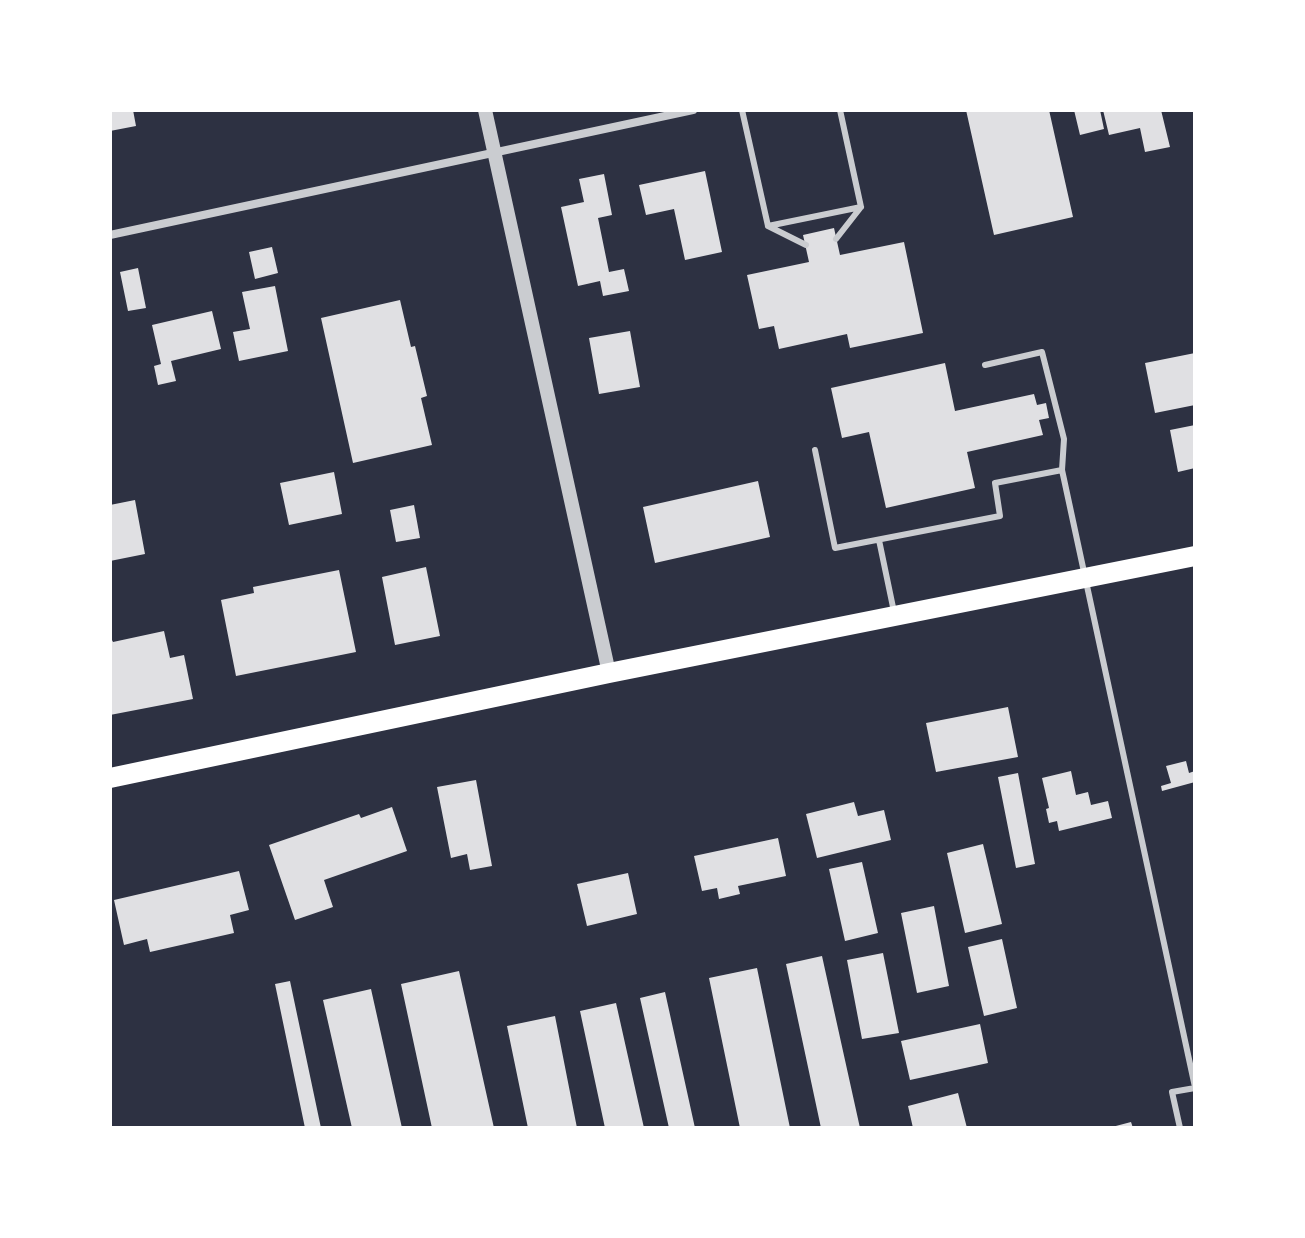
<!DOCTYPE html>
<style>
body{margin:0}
#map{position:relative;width:1305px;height:1238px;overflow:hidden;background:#2d3142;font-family:Literata,serif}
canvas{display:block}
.frame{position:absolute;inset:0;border:112px solid #fff;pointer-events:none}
</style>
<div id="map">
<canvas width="1305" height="1238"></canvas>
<div class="frame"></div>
</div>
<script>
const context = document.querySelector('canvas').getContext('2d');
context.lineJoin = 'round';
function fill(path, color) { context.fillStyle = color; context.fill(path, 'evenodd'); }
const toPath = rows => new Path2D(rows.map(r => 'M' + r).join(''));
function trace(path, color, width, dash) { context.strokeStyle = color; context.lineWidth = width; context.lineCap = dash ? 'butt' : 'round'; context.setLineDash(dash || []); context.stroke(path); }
fill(toPath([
 [110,110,133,110,136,126,110,131],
 [966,110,1049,110,1073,217,994,235],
 [1074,110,1100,110,1104,129,1080,135],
 [1103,110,1161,110,1170,147,1145,152,1140,128,1109,135],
 [705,171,722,252,685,260,674,209,646,215,639,185],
 [604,174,612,215,598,218,609,272,624,269,629,291,603,296,600,281,578,286,561,207,584,202,579,179],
 [834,228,840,255,904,242,923,333,850,348,847,334,779,349,774,326,759,329,747,275,809,262,803,235],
 [272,247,278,273,255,279,249,252],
 [138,268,146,308,128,311,120,272],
 [275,286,288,351,239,361,233,332,250,329,242,292],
 [400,300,411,347,415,346,427,396,421,398,432,445,353,463,321,318],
 [212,311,221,349,171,361,176,381,158,385,154,366,161,364,152,325],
 [630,331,640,387,599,394,589,338],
 [1195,353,1195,405,1155,413,1145,363],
 [945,363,955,411,1034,394,1037,405,1046,403,1049,418,1039,420,1043,435,967,452,975,488,886,508,869,432,842,438,831,388],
 [1195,425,1195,468,1178,472,1170,430],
 [334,472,342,514,289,525,280,483],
 [758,481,770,537,655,563,643,507],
 [135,500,145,554,110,561,110,505],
 [414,505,420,538,396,542,390,510],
 [426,567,440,636,395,645,382,577],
 [339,570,356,652,236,676,221,600,254,593,253,587],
 [164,631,170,658,184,655,193,699,110,715,110,636,113,642],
 [1008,707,1018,757,936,772,926,723],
 [1186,761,1189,773,1195,771,1195,782,1162,791,1161,786,1171,783,1166,766],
 [1071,771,1076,795,1088,792,1091,805,1108,801,1112,818,1059,831,1057,821,1049,823,1046,809,1049,808,1042,778],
 [1018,773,1035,864,1016,868,998,777],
 [476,780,492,866,470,870,467,854,451,858,437,787],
 [854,802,858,816,884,810,891,840,817,858,806,814],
 [392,807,407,851,324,880,333,907,295,920,269,845,359,814,361,818],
 [778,838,786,876,738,886,740,894,719,899,717,888,702,891,694,856],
 [983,844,1002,924,965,933,947,853],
 [862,862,878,933,845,941,829,869],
 [239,871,249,910,230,915,234,933,150,952,147,939,124,945,114,900],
 [628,873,637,914,587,926,577,884],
 [934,906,949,986,917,993,901,913],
 [1002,939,1017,1008,984,1016,968,947],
 [883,953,899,1033,862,1039,847,960],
 [822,956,860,1128,821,1128,786,964],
 [757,968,790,1128,740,1128,709,978],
 [459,971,494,1128,432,1128,401,984],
 [290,981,321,1128,305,1128,275,984],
 [371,989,402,1128,352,1128,323,1000],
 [665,992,695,1128,669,1128,640,998],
 [616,1003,644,1128,605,1128,580,1011],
 [555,1016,577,1128,528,1128,507,1026],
 [980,1024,988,1063,910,1080,901,1041],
 [958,1093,967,1128,913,1128,908,1106],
 [1131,1122,1133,1128,1112,1128,1112,1127]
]), '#e0e0e3');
trace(toPath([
 [742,110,768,226,861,207,840,110],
 [768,226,806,245],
 [836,239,861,207],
 [985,365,1042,352,1064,439,1062,470],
 [815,450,835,548,1000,516,995,483,1062,470,1195,1087],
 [879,540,894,612],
 [1180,1128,1172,1092,1195,1088]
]), '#caccd0', 6);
trace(toPath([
 [110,235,693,110]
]), '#caccd0', 8);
trace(toPath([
 [485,110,609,673]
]), '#caccd0', 14);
trace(toPath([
 [110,778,609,673,1195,556]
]), '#fff', 20);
</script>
